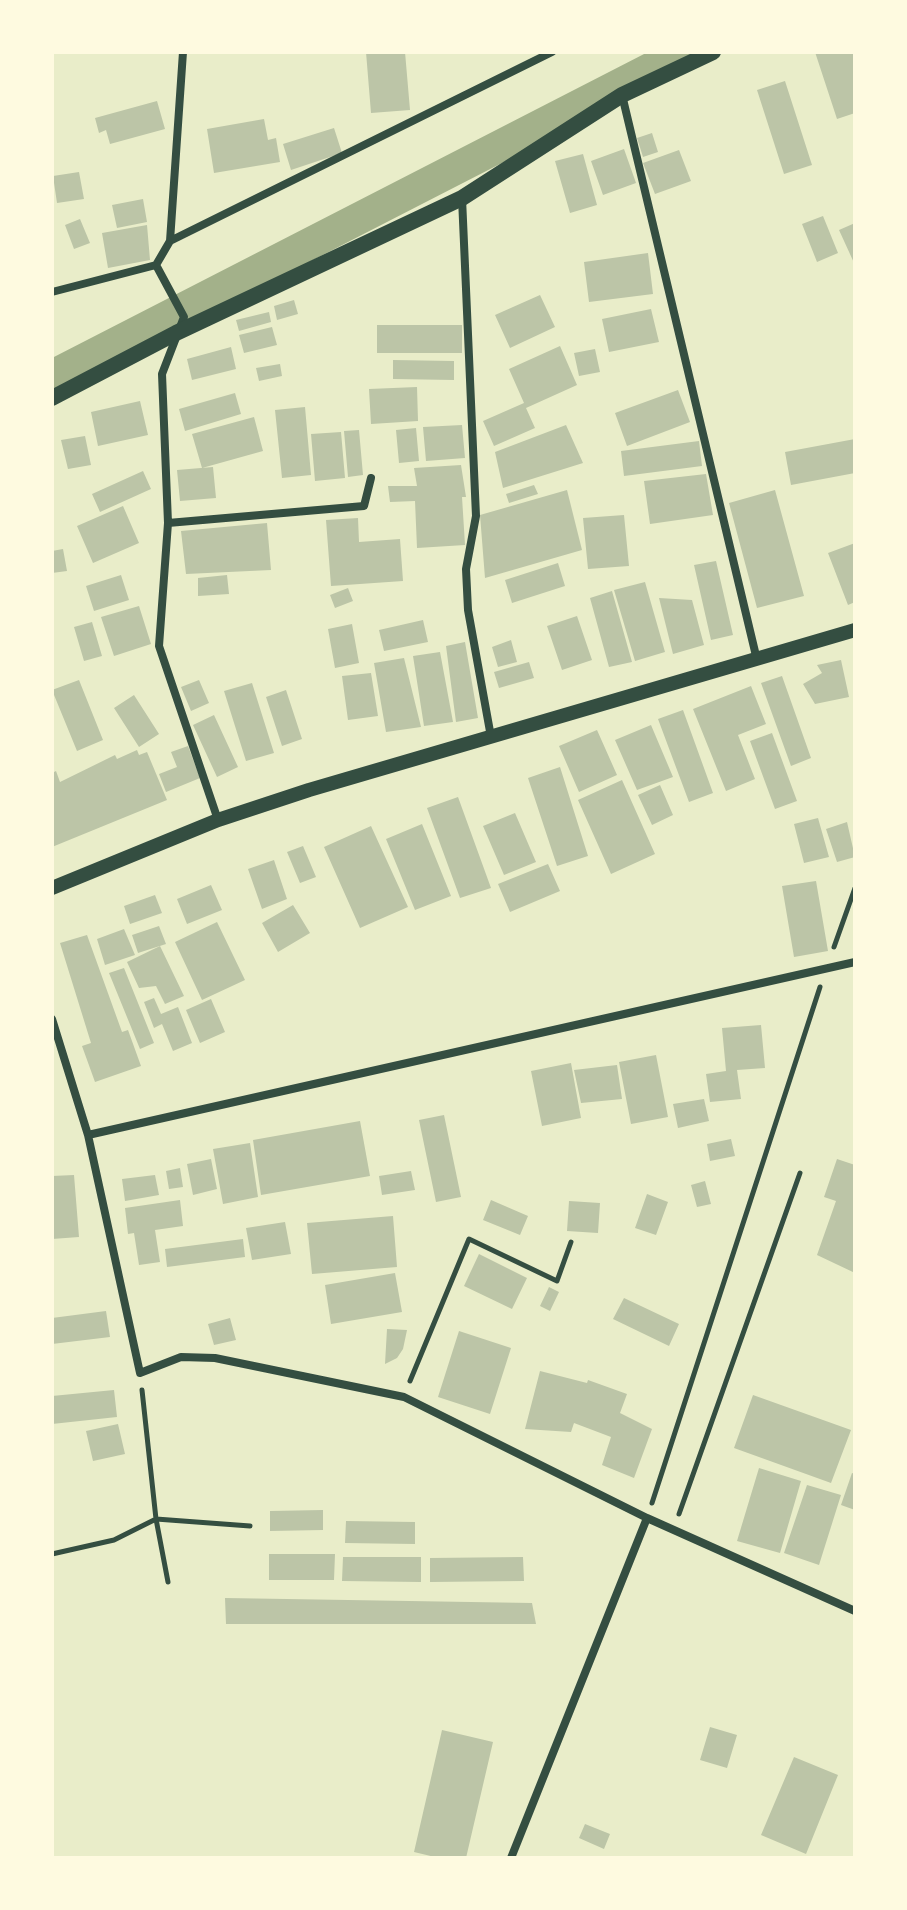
<!DOCTYPE html>
<style>
body{margin:0}
#map{position:relative;width:907px;height:1910px;overflow:hidden;background:#e9edc9;font-family:Barlow,sans-serif}
canvas{display:block}
.frame{position:absolute;inset:0;border:54px solid #fefae0;pointer-events:none}
</style>
<div id="map">
<canvas width="907" height="1910"></canvas>
<div class="frame"></div>
</div>
<script>
const context = document.querySelector('canvas').getContext('2d');
context.lineJoin = 'round';
const toPath = rows => new Path2D(rows.map(r => 'M' + r).join(''));
function trace(path, color, width, dash) { context.strokeStyle = color; context.lineWidth = width; context.lineCap = dash ? 'butt' : 'round'; context.setLineDash(dash || []); context.stroke(path); }
function fill(path, color) { context.fillStyle = color; context.fill(path, 'evenodd'); }
trace(toPath([
 [52,376,683,52]
]), '#a3b18a', 32);
fill(toPath([
 [366,52,405,52,410,110,371,113],
 [815,52,855,52,855,113,837,119],
 [785,81,812,165,784,174,757,90],
 [157,101,165,129,110,144,106,130,99,133,95,118],
 [264,119,268,140,276,138,280,162,214,173,207,129],
 [334,128,342,153,291,170,283,144],
 [652,133,658,152,643,157,637,138],
 [624,149,636,183,603,195,591,161],
 [679,150,691,181,655,194,643,163],
 [583,154,597,205,570,213,555,161],
 [79,172,84,199,57,203,53,176],
 [143,199,147,222,117,228,112,205],
 [823,216,838,253,817,262,802,224],
 [80,219,90,243,74,249,65,225],
 [855,223,855,265,839,230],
 [147,225,150,260,108,268,102,233],
 [648,253,653,294,589,302,584,262],
 [540,295,555,327,510,348,495,315],
 [294,300,298,314,277,320,274,306],
 [651,309,659,342,609,352,602,319],
 [269,312,271,322,239,331,236,320],
 [377,325,462,325,462,353,377,353],
 [272,327,277,345,244,353,239,335],
 [560,346,577,385,526,408,535,428,494,446,483,421,524,403,509,369],
 [231,347,236,369,192,380,187,359],
 [595,349,600,372,579,376,574,353],
 [393,360,454,361,454,380,393,379],
 [280,364,282,376,259,381,256,368],
 [417,387,418,421,371,424,369,389],
 [678,390,690,422,627,446,615,413],
 [235,393,241,414,185,431,179,409],
 [140,401,148,435,98,446,91,412],
 [305,407,311,475,282,478,275,410],
 [254,417,263,451,202,468,192,434],
 [462,425,465,458,426,461,423,427],
 [566,425,583,463,503,488,495,452],
 [416,428,419,461,399,463,396,430],
 [359,430,363,475,348,477,344,431],
 [341,432,345,478,315,481,311,434],
 [85,436,91,465,68,469,61,440],
 [855,439,855,473,791,485,785,452],
 [699,441,702,466,624,476,621,451],
 [461,465,466,497,462,497,465,545,417,548,415,501,390,502,388,486,417,486,414,468],
 [213,467,216,498,180,501,177,470],
 [143,471,151,489,100,512,92,494],
 [706,474,713,515,650,524,644,481],
 [534,485,538,494,509,503,506,494],
 [567,490,582,550,485,578,480,515],
 [775,490,804,596,757,608,729,503],
 [123,506,139,543,93,563,77,526],
 [624,515,629,566,588,569,583,518],
 [358,518,359,542,400,539,403,581,331,586,326,520],
 [267,523,271,570,186,574,181,531],
 [855,543,855,602,848,605,828,553],
 [63,549,67,571,52,573,52,551],
 [716,561,733,635,711,640,694,565],
 [558,563,565,586,512,603,505,580],
 [121,575,129,600,94,611,86,586],
 [227,575,229,594,198,596,198,578],
 [645,582,665,652,635,661,614,590],
 [348,588,353,601,335,608,330,595],
 [612,591,632,662,609,667,590,598],
 [659,598,692,600,704,645,673,654],
 [139,606,151,644,114,656,101,617],
 [577,616,592,660,562,670,547,626],
 [423,620,428,642,384,651,379,630],
 [92,622,102,656,84,661,74,627],
 [352,624,359,663,335,668,328,629],
 [511,640,517,662,498,667,492,647],
 [465,642,478,718,456,722,446,646],
 [440,652,453,722,424,726,413,656],
 [404,658,421,727,386,732,374,663],
 [841,660,849,697,815,704,803,684,822,673,817,665],
 [529,662,534,678,499,688,494,672],
 [371,673,378,716,348,720,342,676],
 [782,676,811,758,791,766,761,683],
 [79,680,103,740,77,751,52,690],
 [199,680,209,703,191,711,181,687],
 [252,683,274,753,246,761,224,691],
 [751,686,766,724,738,735,755,779,726,791,693,709],
 [286,690,302,739,282,746,266,697],
 [134,695,159,734,139,747,114,708],
 [683,710,713,793,689,802,658,719],
 [214,715,238,767,217,777,193,725],
 [651,725,673,777,637,790,615,740],
 [597,730,617,775,579,792,559,746],
 [772,733,797,801,775,809,750,741],
 [188,746,200,778,166,792,159,774,177,767,171,752],
 [137,750,139,755,147,752,167,800,52,847,52,773,56,771,60,782,115,755,117,759],
 [560,767,588,856,557,866,528,778],
 [622,780,655,854,611,874,578,800],
 [660,785,673,815,652,825,638,795],
 [458,797,491,888,460,898,427,808],
 [515,813,536,862,504,875,483,826],
 [818,818,829,857,804,863,794,824],
 [847,822,855,857,837,862,826,829],
 [422,824,451,896,415,910,386,839],
 [371,826,408,907,360,928,324,847],
 [303,846,316,877,300,883,287,852],
 [274,860,287,899,262,909,248,869],
 [548,864,560,891,510,912,498,884],
 [816,881,828,951,794,957,782,886],
 [211,885,222,910,187,924,177,899],
 [155,895,162,913,130,924,124,906],
 [293,905,310,933,278,952,262,923],
 [217,922,245,980,202,1000,175,942],
 [159,926,166,944,138,953,132,935],
 [124,929,135,955,105,965,97,939],
 [87,935,122,1032,128,1030,141,1066,95,1082,82,1046,91,1043,60,943],
 [160,946,184,996,165,1004,156,986,139,988,127,962],
 [124,968,154,1043,140,1049,109,973],
 [154,998,161,1014,178,1007,192,1043,173,1051,162,1024,154,1028,144,1002],
 [211,999,225,1032,200,1043,186,1010],
 [761,1025,765,1068,737,1070,741,1099,710,1102,706,1074,726,1071,722,1028],
 [656,1055,668,1117,631,1124,619,1062],
 [571,1063,581,1118,542,1126,531,1071],
 [617,1065,622,1099,581,1103,574,1070],
 [704,1099,709,1121,678,1128,673,1104],
 [444,1115,461,1197,436,1202,419,1120],
 [360,1121,370,1176,261,1195,253,1140],
 [731,1139,735,1156,710,1161,707,1144],
 [250,1143,258,1197,223,1204,213,1149],
 [211,1159,217,1189,193,1195,187,1164],
 [837,1159,855,1165,855,1273,817,1255,836,1201,824,1197],
 [180,1168,183,1187,169,1189,166,1171],
 [411,1171,415,1190,382,1195,379,1176],
 [74,1175,79,1237,52,1239,52,1176],
 [155,1175,159,1195,125,1201,122,1179],
 [705,1181,711,1204,697,1207,691,1185],
 [647,1194,668,1202,656,1235,635,1228],
 [180,1200,183,1226,155,1230,160,1262,139,1265,134,1233,128,1234,125,1208],
 [491,1200,528,1216,520,1235,483,1220],
 [569,1201,600,1203,598,1233,567,1231],
 [393,1216,397,1267,312,1274,307,1223],
 [285,1222,291,1254,252,1260,246,1228],
 [243,1239,245,1257,167,1267,165,1249],
 [479,1254,527,1278,512,1309,464,1286],
 [395,1273,402,1312,331,1324,325,1285],
 [549,1287,559,1292,550,1311,540,1306],
 [624,1298,679,1324,669,1346,613,1319],
 [106,1311,110,1337,52,1344,52,1318],
 [230,1318,236,1340,214,1345,208,1324],
 [387,1329,407,1330,403,1349,397,1358,385,1364],
 [459,1331,511,1348,490,1414,438,1397],
 [540,1371,587,1383,588,1380,627,1394,620,1413,652,1429,634,1478,602,1465,611,1437,574,1423,571,1432,525,1429],
 [114,1390,117,1417,52,1424,52,1396],
 [753,1395,851,1430,831,1483,734,1448],
 [118,1424,125,1454,93,1461,86,1431],
 [759,1468,801,1481,780,1553,737,1541],
 [852,1473,855,1474,855,1510,841,1505],
 [807,1485,841,1495,819,1565,784,1553],
 [323,1510,323,1530,270,1531,270,1511],
 [346,1521,415,1522,415,1544,345,1543],
 [269,1554,335,1554,334,1580,269,1580],
 [343,1557,421,1557,421,1582,342,1581],
 [523,1557,524,1581,430,1582,430,1558],
 [225,1598,532,1603,536,1624,226,1624],
 [710,1727,737,1735,727,1768,700,1760],
 [442,1730,493,1742,466,1858,439,1858,414,1852],
 [794,1757,838,1775,806,1854,761,1835],
 [585,1824,610,1834,604,1849,579,1838]
]), '#bcc5a7');
trace(toPath([
 [834,947,855,888],
 [410,1381,469,1239,557,1281,571,1242],
 [142,1390,156,1519,168,1582],
 [652,1503,820,987],
 [679,1514,800,1173],
 [52,1554,114,1540,156,1519,250,1526]
]), '#344e41', 5);
trace(toPath([
 [183,52,170,241,156,265,184,317,162,374,168,523,159,646,218,820],
 [622,95,757,660],
 [462,198,476,516,466,569,468,610,491,737],
 [170,241,552,52],
 [52,292,156,265],
 [168,523,364,506,371,478],
 [52,1019,88,1135,140,1373,181,1357,215,1358,404,1397,647,1518,855,1611],
 [88,1135,855,962],
 [511,1858,647,1518]
]), '#344e41', 8);
trace(toPath([
 [52,888,218,820,309,790,855,630]
]), '#344e41', 14);
trace(toPath([
 [52,398,176,333,462,198,622,95,713,52]
]), '#344e41', 16);
</script>
